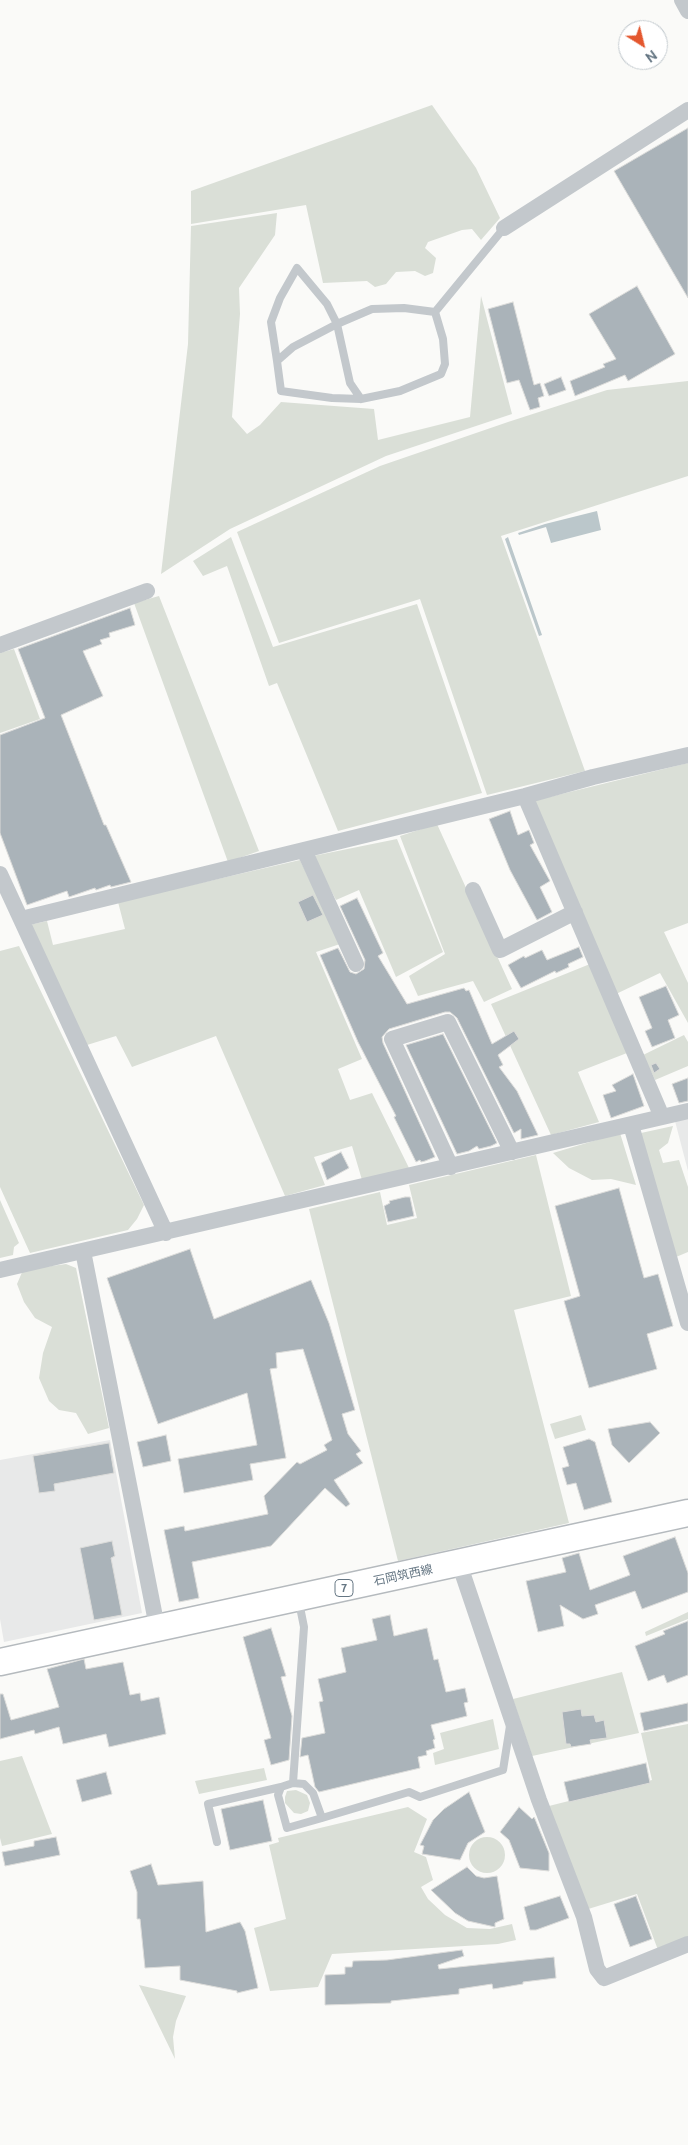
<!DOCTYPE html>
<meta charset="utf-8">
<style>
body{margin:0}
#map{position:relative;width:688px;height:2145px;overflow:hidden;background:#fafaf8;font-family:Ubuntu,sans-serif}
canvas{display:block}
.north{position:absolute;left:618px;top:20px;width:50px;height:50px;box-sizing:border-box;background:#fff;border:1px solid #c1c8cd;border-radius:50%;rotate:144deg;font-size:14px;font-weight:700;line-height:20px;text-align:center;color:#657683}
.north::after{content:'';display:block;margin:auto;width:18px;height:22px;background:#e4572e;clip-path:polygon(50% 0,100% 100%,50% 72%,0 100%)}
</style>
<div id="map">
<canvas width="688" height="2145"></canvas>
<div class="north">N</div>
</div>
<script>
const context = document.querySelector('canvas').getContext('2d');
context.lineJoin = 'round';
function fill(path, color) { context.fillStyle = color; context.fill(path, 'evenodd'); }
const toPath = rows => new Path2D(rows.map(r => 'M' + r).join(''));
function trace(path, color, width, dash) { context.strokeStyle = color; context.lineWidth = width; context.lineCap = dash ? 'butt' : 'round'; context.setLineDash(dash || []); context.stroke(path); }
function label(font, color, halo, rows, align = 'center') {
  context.font = font + ' Ubuntu,"Noto Sans JP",sans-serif'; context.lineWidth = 5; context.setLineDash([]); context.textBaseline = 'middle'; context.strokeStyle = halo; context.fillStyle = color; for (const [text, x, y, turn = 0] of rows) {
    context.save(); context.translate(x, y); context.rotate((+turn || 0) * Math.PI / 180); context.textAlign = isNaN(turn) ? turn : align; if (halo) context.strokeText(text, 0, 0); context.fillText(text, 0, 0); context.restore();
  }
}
fill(toPath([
 [688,1118,688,1171,675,1121],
 [110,1440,142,1613,4,1642,0,1619,0,1460]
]), '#e8e9e9');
fill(toPath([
 [432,105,476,168,500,218,481,240,472,229,462,230,428,242,425,248,436,258,433,273,425,276,415,271,396,272,386,284,375,287,367,281,323,283,306,205,191,224,191,191],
 [277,213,275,235,239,288,240,314,232,417,247,434,260,425,281,402,374,409,378,440,470,417,481,296,512,414,386,456,230,529,161,574,188,344,191,226],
 [688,381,688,476,501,536,585,771,487,795,420,599,279,643,237,532,380,466,508,422,607,390],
 [231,537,273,647,417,604,482,793,338,831,277,683,269,686,227,566,203,576,193,561],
 [159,596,259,851,228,862,134,603],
 [14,649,40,719,0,733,0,653],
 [688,763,688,923,664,932,688,983,688,1023,660,973,616,994,533,801],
 [437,824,512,989,484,1002,473,981,418,996,409,976,445,954,400,836],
 [397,839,443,952,396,977,359,890,336,900,313,856],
 [300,860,340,944,316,952,362,1059,338,1069,350,1100,372,1093,409,1168,362,1180,352,1146,314,1157,325,1185,285,1196,216,1036,132,1067,116,1036,87,1045,29,925,47,921,53,945,125,929,118,902],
 [19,946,144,1205,137,1219,128,1230,30,1253,0,1187,0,951],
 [590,964,627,1053,578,1072,599,1122,551,1135,491,1004],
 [684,1035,688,1042,688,1066,655,1080,643,1055],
 [673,1126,668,1143,659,1150,663,1163,679,1160,688,1187,688,1252,676,1257,641,1133],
 [620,1133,636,1185,611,1179,592,1180,569,1168,553,1153],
 [536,1155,571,1296,514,1310,569,1523,398,1561,309,1209,380,1192,387,1225,417,1218,409,1185],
 [0,1200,19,1243,14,1247,13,1255,0,1258],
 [66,1264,76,1268,109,1428,88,1434,76,1413,59,1410,49,1401,39,1378,43,1353,52,1327,35,1318,24,1302,17,1284,23,1270],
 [581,1415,586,1430,555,1439,550,1424],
 [688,1612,688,1619,646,1636,645,1632],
 [622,1672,639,1733,532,1756,513,1699],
 [493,1719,499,1749,435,1765,433,1753,444,1749,440,1733],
 [688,1724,688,1938,658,1950,637,1894,585,1910,545,1807,652,1780,641,1733],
 [22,1756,52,1834,2,1846,0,1838,0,1761],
 [264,1768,267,1780,199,1794,195,1781],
 [296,1790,307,1795,310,1803,308,1811,301,1814,294,1813,285,1803,285,1797,287,1791],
 [408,1807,427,1819,414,1852,426,1857,433,1880,421,1887,428,1899,445,1915,467,1928,490,1929,512,1924,516,1940,498,1944,332,1954,318,1987,270,1991,254,1928,286,1919,269,1845,279,1842,278,1838],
 '469 1855a18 18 0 1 1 36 0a18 18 0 1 1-36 0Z',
 [139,1985,186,1996,176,2021,173,2037,175,2059]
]), '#dadfd7');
fill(toPath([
 [597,511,601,530,551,543,546,527,519,535,518,533,545,524],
 [508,537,542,635,539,636,505,539]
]), '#bbc7cb');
const building = toPath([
 [688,128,688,298,614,171,688,128],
 [637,286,675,354,628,381,625,375,575,396,570,381,605,367,603,364,616,359,589,314,637,286],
 [513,302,534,385,540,383,544,396,538,398,540,407,530,410,519,380,507,383,488,309,513,302],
 [561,377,566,390,549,396,544,384,561,377],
 [130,608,135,625,109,633,110,637,100,640,102,644,83,651,103,696,61,715,104,825,106,825,131,882,111,887,110,885,96,890,95,888,69,897,67,891,27,905,0,833,0,735,45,718,18,649,130,608],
 [510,811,518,835,529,830,534,843,530,845,550,881,540,887,552,912,537,920,510,870,489,819,510,811],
 [313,895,323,915,307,922,298,902,313,895],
 [357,898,383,953,378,956,407,1004,464,988,466,991,469,990,492,1044,514,1031,519,1039,498,1055,503,1065,499,1067,517,1091,538,1135,521,1139,521,1129,514,1133,457,1018,450,1012,445,1012,389,1029,382,1037,383,1043,435,1157,425,1161,421,1162,420,1160,416,1162,394,1117,396,1116,358,1042,320,955,338,948,350,972,356,974,364,969,365,960,340,906,357,898],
 [579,947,583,957,568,964,569,967,556,973,555,971,521,988,508,965,524,956,525,958,542,950,547,960,579,947],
 [666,986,679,1015,668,1020,675,1038,652,1047,645,1031,652,1028,639,997,666,986],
 [443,1034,497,1143,491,1146,479,1149,477,1146,469,1151,457,1154,406,1045,443,1034],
 [656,1063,660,1069,654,1073,651,1065,656,1063],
 [633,1074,644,1106,611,1118,603,1095,616,1091,612,1085,633,1074],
 [688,1078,688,1101,679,1103,672,1084,688,1078],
 [341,1152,349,1168,327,1180,321,1163,341,1152],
 [619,1188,644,1278,658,1274,673,1326,647,1334,657,1369,589,1388,564,1301,580,1296,555,1206,619,1188],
 [405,1197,410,1197,414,1216,388,1222,384,1206,390,1203,389,1201,405,1197],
 [190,1249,214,1319,311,1280,329,1323,355,1410,342,1414,348,1434,361,1451,356,1454,363,1463,334,1480,350,1504,346,1507,325,1488,271,1546,192,1562,199,1598,179,1602,164,1530,184,1526,185,1531,268,1514,264,1496,297,1462,300,1464,327,1450,324,1445,332,1440,303,1349,276,1353,277,1368,270,1369,286,1458,250,1464,253,1480,184,1493,178,1459,257,1445,247,1393,158,1424,107,1278,190,1249],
 [650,1422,660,1433,629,1463,612,1445,608,1429,650,1422],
 [166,1435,171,1461,143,1467,137,1442,166,1435],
 [589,1439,595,1442,612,1502,584,1510,576,1483,567,1485,562,1468,569,1466,563,1447,589,1439],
 [109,1443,114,1473,54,1484,55,1491,39,1493,33,1456,109,1443],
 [675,1537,688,1573,688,1592,642,1609,635,1591,595,1605,598,1614,583,1619,560,1605,564,1626,538,1632,526,1581,566,1572,562,1558,579,1553,590,1590,630,1575,623,1556,675,1537],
 [112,1541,115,1556,111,1558,122,1615,94,1620,80,1548,112,1541],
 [390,1615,394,1636,427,1628,434,1660,438,1659,446,1692,465,1688,468,1702,464,1703,467,1716,431,1725,435,1739,433,1740,435,1748,426,1751,427,1755,418,1757,420,1768,319,1792,315,1787,308,1755,300,1757,302,1738,325,1733,319,1702,323,1701,318,1679,346,1672,341,1648,377,1640,372,1619,390,1615],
 [688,1621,688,1675,667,1683,664,1675,648,1681,635,1646,665,1634,663,1631,688,1621],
 [271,1628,286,1676,281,1677,292,1716,289,1760,271,1765,264,1740,271,1738,243,1637,271,1628],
 [84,1659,86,1669,123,1662,130,1695,140,1693,141,1701,159,1697,166,1734,109,1747,106,1734,63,1744,59,1727,35,1734,34,1730,0,1739,0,1694,3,1694,11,1720,59,1707,47,1669,84,1659],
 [688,1703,688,1721,644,1731,640,1713,688,1703],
 [581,1709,582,1716,594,1715,596,1722,604,1720,607,1738,590,1740,591,1744,571,1747,570,1744,566,1744,562,1712,581,1709],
 [646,1763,650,1783,569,1802,564,1782,646,1763],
 [106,1772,112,1794,82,1802,76,1780,106,1772],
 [469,1792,485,1832,468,1843,460,1860,422,1854,424,1846,420,1845,433,1820,444,1809,469,1792],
 [263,1800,272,1841,230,1850,221,1809,263,1800],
 [519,1807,532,1819,534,1817,535,1819,549,1853,549,1871,520,1868,509,1840,500,1832,519,1807],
 [56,1837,60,1855,5,1866,2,1852,34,1846,34,1841,56,1837],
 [151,1864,158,1885,203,1881,206,1932,240,1922,245,1931,258,1988,237,1993,237,1991,180,1980,180,1966,145,1968,140,1919,137,1919,137,1892,130,1871,151,1864],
 [467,1867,476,1876,484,1878,497,1876,504,1919,495,1923,495,1927,468,1921,455,1913,431,1890,467,1867],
 [560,1896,569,1918,536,1930,530,1930,524,1907,560,1896],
 [636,1896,652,1939,630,1947,614,1904,636,1896],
 [462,1950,464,1956,438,1965,439,1969,554,1957,556,1978,523,1982,523,1984,493,1989,492,1984,459,1989,459,1994,391,2001,391,2003,325,2005,325,1975,345,1974,345,1967,352,1967,353,1961,387,1960,462,1950]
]);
fill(building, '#aab3b9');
trace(building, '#dcdcda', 1);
const primary = toPath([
 [0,1662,688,1513]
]);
trace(primary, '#b5babe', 29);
trace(toPath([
 [435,312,404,308,372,309,337,324,293,347,277,361,281,391,332,398,361,399,400,391,441,374,445,364,443,339,435,312,504,228],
 [277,361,271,322,280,298,297,268,327,304,337,324,350,383,361,399],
 [293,1783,304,1627,299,1602],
 [322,1818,313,1793,304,1784,293,1783,281,1787,278,1795,287,1828,322,1818,409,1792,420,1797,503,1770,510,1726],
 [217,1842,208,1804,281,1787]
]), '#c3c8cc', 8);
trace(toPath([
 [682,0,688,11],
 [504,228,688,110],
 [0,645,147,591],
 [525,796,662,1117],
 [304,850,356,964],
 [0,874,166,1233],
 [473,890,500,950,575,912],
 [21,919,525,796,593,777,688,755],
 [631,1125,688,1323],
 [451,1167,392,1039,448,1022,512,1152],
 [83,1251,157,1627],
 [0,1270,688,1111],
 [459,1563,539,1800,584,1917,597,1969,604,1978,688,1944]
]), '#c3c8cc', 16);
trace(primary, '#fff', 26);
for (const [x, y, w] of [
 [344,1588,18]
]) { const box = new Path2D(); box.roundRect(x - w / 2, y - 8.5, w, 17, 4); context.fillStyle = '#fff'; context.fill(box); trace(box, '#657683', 1); }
label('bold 11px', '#657683', null, [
 ["7",344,1588]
]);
label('12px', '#657683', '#fff', [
 ["石岡筑西線",403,1575,-12]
]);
</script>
